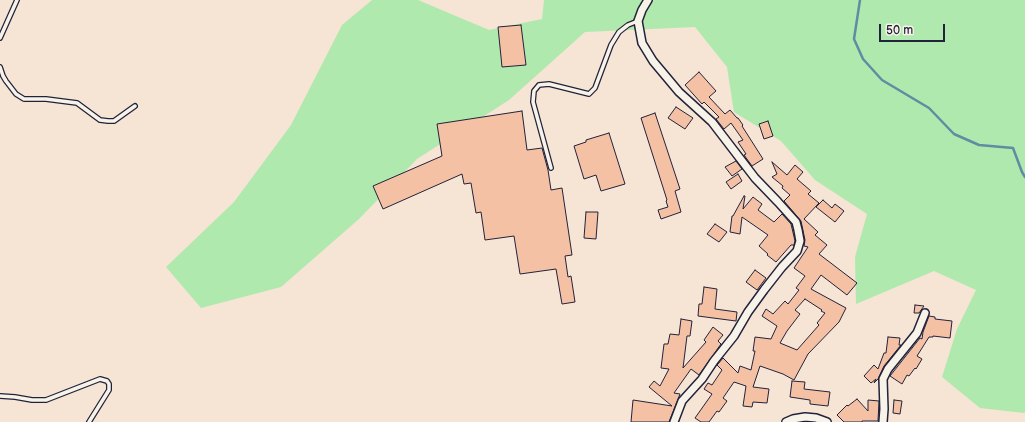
<!DOCTYPE html>
<style>
body{margin:0}
#map{position:relative;width:1025px;height:422px;overflow:hidden;background:#f6e4d4;font-family:"Balsamiq Sans",sans-serif}
canvas{display:block}
.scale{position:absolute;left:879px;top:24px;width:66px;height:18px;box-sizing:border-box;border:2px solid #22223b;border-top:0;padding-left:5px;font-size:12px;line-height:14px;white-space:nowrap;color:#22223b;-webkit-text-stroke:3px #f7f3e8;paint-order:stroke}
</style>
<div id="map">
<canvas width="1025" height="422"></canvas>
<div class="scale">50 m</div>
</div>
<script>
const context = document.querySelector('canvas').getContext('2d');
context.lineJoin = 'round';
function fill(path, color) { context.fillStyle = color; context.fill(path, 'evenodd'); }
const toPath = rows => new Path2D(rows.map(r => 'M' + r).join(''));
function trace(path, color, width, dash) { context.strokeStyle = color; context.lineWidth = width; context.lineCap = dash ? 'butt' : 'round'; context.setLineDash(dash || []); context.stroke(path); }
fill(toPath([
 [372,0,418,0,489,30,542,19,544,0,1025,0,1025,412,1024,413,980,408,942,377,957,329,976,290,934,271,856,304,855,257,867,214,815,180,781,141,734,112,727,67,695,27,585,32,509,100,417,159,359,219,281,287,201,308,166,267,234,202,291,125,342,25]
]), '#b0e9ad');
trace(toPath([
 [860,0,854,39,863,59,882,80,929,108,954,134,979,145,1013,148,1022,172,1025,177]
]), '#5f8da2', 2.5);
const building = toPath([
 [521,25,526,65,502,67,498,27,521,25],
 [699,72,716,91,709,97,725,114,730,110,737,118,738,118,743,125,742,126,763,159,752,166,744,155,746,154,738,142,743,140,731,123,724,129,716,119,719,117,704,102,702,104,685,85,699,72],
 [676,107,693,118,685,129,668,118,676,107],
 [522,111,527,150,542,148,548,170,551,190,562,188,572,255,565,256,568,277,571,276,575,302,562,304,556,269,520,274,514,236,485,240,481,212,476,213,471,183,464,184,462,174,383,209,373,186,442,156,437,124,522,111],
 [655,113,680,189,675,191,681,212,661,219,658,210,668,207,666,201,667,200,641,118,655,113],
 [768,121,773,136,764,139,759,124,768,121],
 [609,133,625,184,601,191,596,175,584,179,574,146,586,142,586,140,609,133],
 [736,161,742,169,732,176,725,167,736,161],
 [772,162,787,175,795,165,803,172,797,179,811,191,808,194,819,203,804,219,818,232,815,235,827,245,819,254,857,283,847,295,821,275,811,289,846,308,839,322,808,354,794,380,783,374,760,366,753,387,769,389,767,403,753,402,752,407,743,406,746,386,734,382,723,398,727,401,719,412,717,411,709,422,701,422,695,418,712,394,704,389,708,383,712,385,722,370,717,365,718,364,723,358,738,373,740,366,751,370,755,351,753,351,755,337,771,339,777,326,762,316,766,309,773,314,785,301,788,304,799,290,796,288,805,276,794,268,808,247,804,246,805,240,801,221,784,201,790,195,782,188,783,186,772,177,777,174,772,162],
 [805,299,822,310,821,311,825,313,817,323,819,325,797,350,780,343,787,331,800,314,795,310,805,299],
 [738,174,742,181,731,189,726,182,738,174],
 [744,196,745,196,743,209,753,197,762,204,758,210,774,222,782,214,791,224,795,241,794,245,791,245,776,262,767,255,768,254,759,246,768,235,742,217,740,234,730,232,732,216,733,216,744,196],
 [823,200,832,208,835,204,844,211,835,222,816,207,823,200],
 [586,212,598,212,596,239,584,238,586,212],
 [715,224,727,232,719,242,707,234,715,224],
 [755,270,766,278,757,290,746,282,755,270],
 [704,287,717,289,715,309,737,312,736,321,698,316,699,304,702,304,704,287],
 [915,305,924,306,919,313,914,313,915,305],
 [929,316,935,317,935,319,952,321,950,338,933,336,933,337,929,337,917,356,922,359,916,369,915,368,909,376,907,375,902,384,890,376,920,338,922,339,923,332,929,316],
 [681,319,692,321,690,336,687,336,683,368,706,342,704,340,713,327,723,335,718,341,721,344,699,375,691,369,674,393,680,394,669,422,631,422,633,400,672,406,649,387,654,381,660,386,669,369,661,368,664,344,668,344,670,334,679,335,681,319],
 [888,337,900,338,899,345,901,345,884,366,878,379,874,383,876,379,871,383,864,376,874,365,878,369,884,353,886,353,888,337],
 [792,381,805,382,804,389,830,392,828,406,810,404,810,400,790,397,792,381],
 [857,399,868,411,868,400,879,401,878,421,862,421,862,422,844,422,837,415,847,405,848,406,857,399],
 [894,400,902,401,900,414,893,413,894,400]
]);
fill(building, '#f4c1a5');
trace(building, '#22223b', 1);
const lane = toPath([
 [0,38,17,0],
 [0,67,3,76,6,81,16,94,24,99,46,99,77,103,100,120,108,121,114,121,135,106],
 [551,168,533,102,534,91,539,85,549,84,589,94,595,88,611,45,619,32,628,25,638,21],
 [0,396,15,397,32,400,46,400,100,379,107,381,109,384,109,390,89,422]
]);
const street = toPath([
 [648,0,642,10,638,21,642,43,653,61,679,92,712,122,755,178,778,202,796,222,798,230,800,241,797,251,782,267,764,290,748,312,734,336,714,361,702,379,682,401,674,422],
 [786,422,793,419,805,417,816,418,827,422],
 [883,422,884,409,883,379,888,369,917,333,925,313]
]);
trace(lane, '#22223b', 6);
trace(street, '#22223b', 10);
trace(lane, '#f7f3e8', 3.5);
trace(street, '#f7f3e8', 7);
</script>
